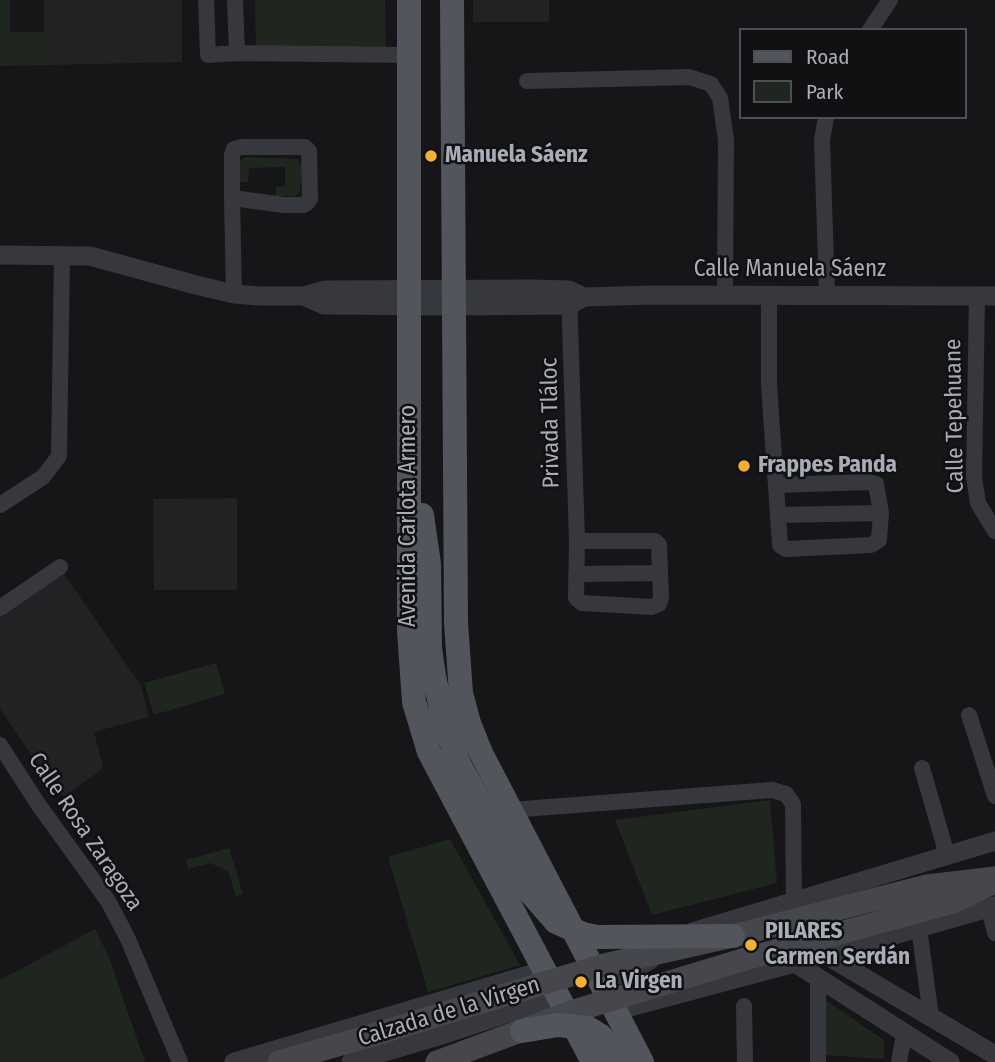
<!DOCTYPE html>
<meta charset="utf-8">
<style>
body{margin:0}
#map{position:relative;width:995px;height:1062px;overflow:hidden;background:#161618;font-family:"Fira Sans Condensed",sans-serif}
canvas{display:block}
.legend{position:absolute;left:739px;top:28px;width:228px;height:91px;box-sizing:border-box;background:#111113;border:2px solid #4d4f55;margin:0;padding:9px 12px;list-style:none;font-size:21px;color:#a8adb8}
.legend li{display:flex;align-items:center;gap:14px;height:35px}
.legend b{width:35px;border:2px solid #4d4f55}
</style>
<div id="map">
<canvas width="995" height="1062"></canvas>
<ul class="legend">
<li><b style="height:9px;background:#53555c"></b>Road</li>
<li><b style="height:19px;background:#1e261f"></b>Park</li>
</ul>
</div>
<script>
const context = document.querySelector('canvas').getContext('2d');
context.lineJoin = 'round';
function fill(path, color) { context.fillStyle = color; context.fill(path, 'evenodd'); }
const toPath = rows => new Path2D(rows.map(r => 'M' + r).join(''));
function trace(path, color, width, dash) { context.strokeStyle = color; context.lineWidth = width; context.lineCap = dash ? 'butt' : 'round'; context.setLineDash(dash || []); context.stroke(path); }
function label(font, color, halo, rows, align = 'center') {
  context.font = font + ' "Fira Sans Condensed",sans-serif'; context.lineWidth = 5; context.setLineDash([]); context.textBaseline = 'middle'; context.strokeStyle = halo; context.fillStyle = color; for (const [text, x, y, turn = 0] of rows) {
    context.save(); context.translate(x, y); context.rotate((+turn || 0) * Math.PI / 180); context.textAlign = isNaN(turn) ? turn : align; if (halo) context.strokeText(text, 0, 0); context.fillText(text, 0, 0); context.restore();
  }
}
fill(toPath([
 [49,0,182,0,182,62,51,65],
 [473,0,549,0,549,22,473,22],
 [237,498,237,590,154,590,153,499],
 [63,572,141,686,149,717,94,732,103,766,100,771,64,796,58,794,0,709,0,615]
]), '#222225');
fill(toPath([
 [0,0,10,0,10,32,44,32,44,0,49,0,51,65,0,66],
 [255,0,385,0,386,51,256,52],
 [245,157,298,159,302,167,300,191,295,196,276,196,276,187,285,186,285,167,249,168,248,182,238,182,238,163],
 [216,663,225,694,154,715,144,683],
 [770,800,777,883,652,915,615,820],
 [450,839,520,965,428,992,388,857],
 [229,848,243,894,236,896,228,871,210,863,188,869,186,860],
 [95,929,109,957,145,1062,0,1062,0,980],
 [821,997,884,1040,884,1059,824,1055]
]), '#1e261f');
trace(toPath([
 [206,0,208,55,237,53,410,55],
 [235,0,237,53],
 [870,30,890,0],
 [527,81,689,77,711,84,720,98,726,140,725,295],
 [826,117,822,140,827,294],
 [232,198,284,205,303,205,307,203,310,199,309,151,305,147,242,147,234,149,232,155,232,198,234,294],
 [569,293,577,541,576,598,582,603,651,607,659,604,661,598,659,545,655,541,577,541],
 [769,295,769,385,780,545,786,549,871,545,879,540,881,513,876,484,869,482,776,485],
 [977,296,974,477,978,503,995,531],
 [0,505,43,477,59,456,62,255],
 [778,515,881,513],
 [576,574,659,573],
 [0,608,60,567],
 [969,715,995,796],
 [0,745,38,804,108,901,128,939,180,1062],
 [922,768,947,855],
 [510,810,772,790,786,794,793,804,794,901],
 [989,908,995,933],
 [919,928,931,1017],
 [818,977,818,1062],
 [744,1006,745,1062],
 [899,1062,904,1034]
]), '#37383d', 16);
trace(toPath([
 [0,255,90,256,196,285,234,294,260,296,304,296,324,290,531,289,569,290,584,297,652,295,995,296],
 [304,296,324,305,453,306,570,305,584,297],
 [767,920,995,1055],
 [692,932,995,841],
 [795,963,950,1062],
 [600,982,634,969,650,960],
 [615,1011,824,955,995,906],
 [234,1062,545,970],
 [351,1062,442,1035,559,996]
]), '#37383d', 19);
trace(toPath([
 [953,902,995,882],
 [279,1062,376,1034]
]), '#45474d', 23);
trace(toPath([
 [409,0,409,631,414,702,429,752,593,1062],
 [452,0,456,623,461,693,469,723,481,753,642,1062],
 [422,515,429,564,430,648,434,676,443,718,459,764]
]), '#53555c', 24);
trace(toPath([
 [376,1034,604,965,733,936,927,886,995,878],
 [437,1062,574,1011,749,958,953,902]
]), '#45474d', 23);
trace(toPath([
 [459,764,529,891,556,922,583,934,597,937,733,936],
 [522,1031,558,1025,588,1028,601,1036,619,1062]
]), '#53555c', 24);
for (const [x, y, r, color] of [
 [431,156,7,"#f2b134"],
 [744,466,7,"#f2b134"],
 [751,945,7,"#f2b134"],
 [581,982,7,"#f2b134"]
]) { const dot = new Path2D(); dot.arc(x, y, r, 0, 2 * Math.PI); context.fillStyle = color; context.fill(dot); trace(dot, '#111113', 2.5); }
label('bold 23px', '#a8adb8', '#111113', [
 ["Manuela Sáenz",445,156],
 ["Frappes Panda",758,466],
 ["PILARES",765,932],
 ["Carmen Serdán",765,958],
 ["La Virgen",595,982]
], 'left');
label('23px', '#a8adb8', '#111113', [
 ["Calle Manuela Sáenz",790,270],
 ["Calle Tepehuane",955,416,-91],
 ["Privada Tláloc",551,423,-91],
 ["Avenida Carlota Armero",409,516,-90],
 ["Calle Rosa Zaragoza",85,832,56],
 ["Calzada de la Virgen",449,1012,-17]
]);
</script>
